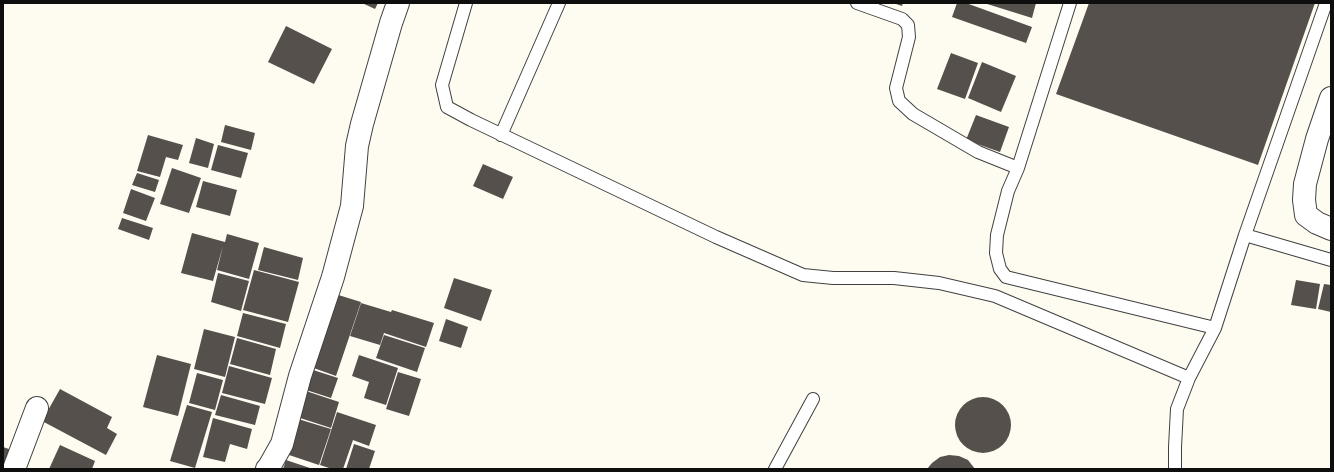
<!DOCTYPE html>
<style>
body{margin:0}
#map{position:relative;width:1334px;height:472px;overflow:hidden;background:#fefcf1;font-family:Literata,serif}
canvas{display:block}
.frame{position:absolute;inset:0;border:4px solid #0e0e0e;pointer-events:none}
</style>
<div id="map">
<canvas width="1334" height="472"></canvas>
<div class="frame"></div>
</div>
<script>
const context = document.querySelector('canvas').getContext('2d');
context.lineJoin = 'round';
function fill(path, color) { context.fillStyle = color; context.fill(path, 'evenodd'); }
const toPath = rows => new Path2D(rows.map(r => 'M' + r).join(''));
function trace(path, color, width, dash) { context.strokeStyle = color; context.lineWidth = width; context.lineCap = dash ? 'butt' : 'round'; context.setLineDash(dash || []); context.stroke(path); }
fill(toPath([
 [362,3,378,3,375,9],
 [893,3,903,3,902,6],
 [957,3,966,3,1032,27,1026,43,952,17],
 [984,3,1036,3,1032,18],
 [1089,3,1315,3,1258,165,1056,94],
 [286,26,332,49,314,84,268,62],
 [951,53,978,63,965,99,937,89],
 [982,62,1016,76,1001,112,968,98],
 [976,115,1009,127,1000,152,966,140],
 [225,125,255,133,251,150,221,142],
 [148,135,183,145,178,160,166,157,160,177,137,171],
 [196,138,214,144,208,168,189,163],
 [218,145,248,153,241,178,211,170],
 [483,164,513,177,503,199,473,186],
 [172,168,201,178,189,213,160,204],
 [137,173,159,180,155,192,132,185],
 [203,181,237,190,230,216,196,207],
 [131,189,155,198,146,221,123,213],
 [122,218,153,228,149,240,118,229],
 [192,233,225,242,227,234,259,243,249,279,217,270,223,246,213,281,181,273],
 [264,247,303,258,298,280,258,270],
 [254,270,299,282,288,322,243,310],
 [218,273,249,281,241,311,211,302],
 [454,278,492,290,481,321,444,308],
 [1296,280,1320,284,1316,309,1291,305],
 [1324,284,1331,285,1331,312,1318,309],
 [332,293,361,302,336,376,308,366],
 [361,303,391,312,392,310,434,323,426,347,384,333,380,345,350,336],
 [243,313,286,324,280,348,237,336],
 [446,319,468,327,461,348,439,341],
 [204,329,235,337,225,377,194,369],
 [384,335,425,348,417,372,376,358],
 [237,338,276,349,270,375,230,364],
 [157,355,191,364,178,416,143,407],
 [359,355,398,368,386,405,364,398,369,382,352,376],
 [229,366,272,378,265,404,222,393],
 [310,369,338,378,331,398,303,389],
 [398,372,421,379,409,416,386,409],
 [197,373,223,380,215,410,189,403],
 [60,389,112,417,107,428,117,434,106,455,42,421],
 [303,390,339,402,331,428,294,416],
 [221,395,260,406,255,425,215,415],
 '955 425a28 28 0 1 1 56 0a28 28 0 1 1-56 0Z',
 [187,405,212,412,195,468,170,461],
 [337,412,376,425,369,446,353,440,343,469,332,469,320,465],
 [213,418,252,429,247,449,230,444,225,462,203,457],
 [298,419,331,429,319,465,286,454],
 [354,444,375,451,369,469,346,469],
 [60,445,95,461,92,469,49,469],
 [3,447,15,451,9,469,3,469],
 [949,455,959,456,968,460,975,469,927,469,932,463,940,457],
 [286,460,313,469,283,469]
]), '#56504c');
const lane = toPath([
 [466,3,442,85,447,107,471,120,716,237,803,275,833,278,894,278,939,283,995,296,1189,378],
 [857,3,902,19,908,25,909,37,896,88,899,101,913,114,978,152,1018,168,1008,191,997,235,996,253,1000,269,1006,277,1215,328],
 [501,135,559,3],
 [1018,168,1070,3],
 [1245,235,1331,260],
 [775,469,813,399],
 [1175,469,1175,447,1177,409,1189,378,1215,328,1245,235,1326,3]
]);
const street = toPath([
 [1331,98,1317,139,1305,184,1304,200,1306,215,1317,223,1331,229],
 [14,469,37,408],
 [267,469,269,467,282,444,300,376,333,277,352,206,357,146,362,124,391,23,398,3]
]);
trace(lane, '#414141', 14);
trace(street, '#414141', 24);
trace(lane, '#fff', 12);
trace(street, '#fff', 22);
</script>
